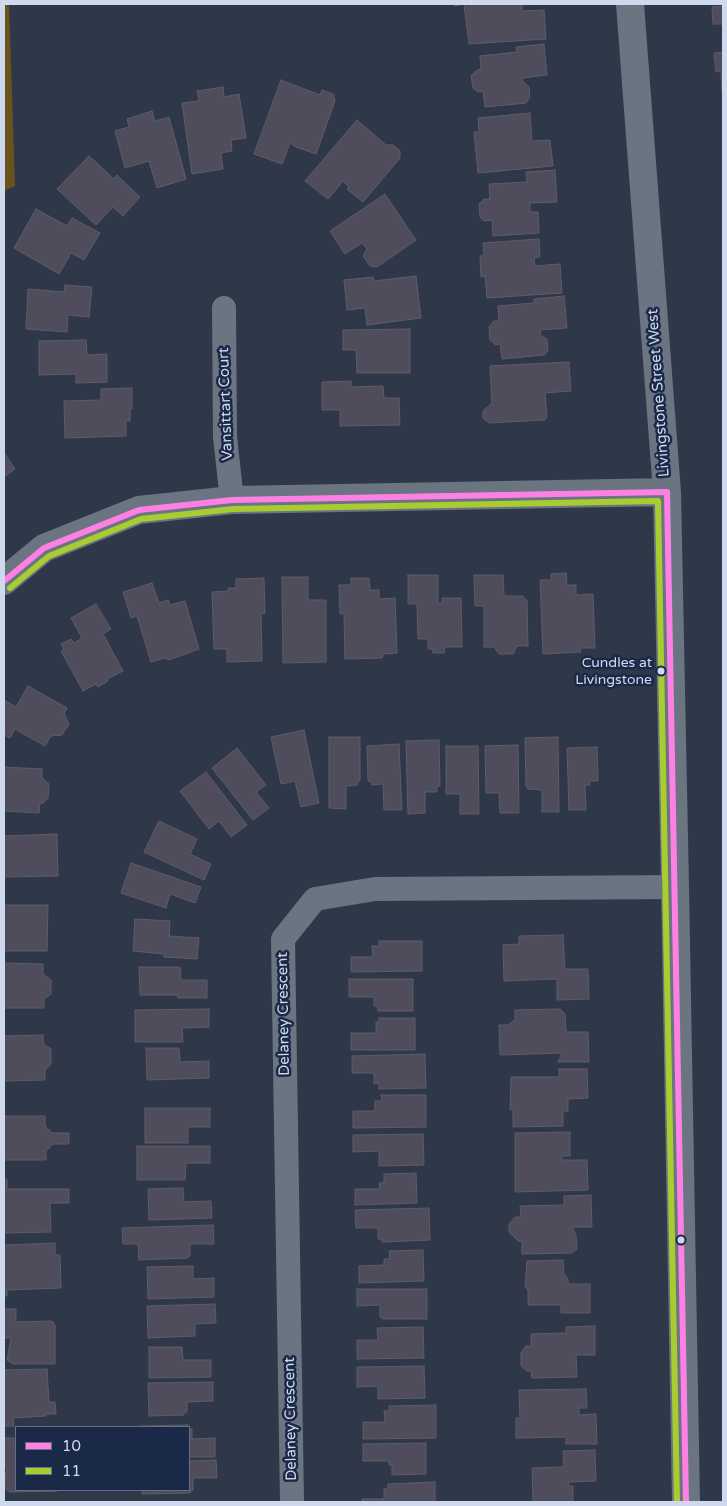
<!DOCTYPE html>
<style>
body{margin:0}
#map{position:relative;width:727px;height:1506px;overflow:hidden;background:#2f3849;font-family:"Varela Round",sans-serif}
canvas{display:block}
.frame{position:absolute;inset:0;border:5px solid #cfd9ee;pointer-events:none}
.legend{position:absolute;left:15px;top:1426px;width:175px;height:65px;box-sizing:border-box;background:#1b2948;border:1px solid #636f8a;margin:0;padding:6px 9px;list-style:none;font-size:15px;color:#cfd9ee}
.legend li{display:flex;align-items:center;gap:10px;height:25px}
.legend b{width:25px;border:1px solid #636f8a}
</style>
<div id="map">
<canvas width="727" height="1506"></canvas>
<div class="frame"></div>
<ul class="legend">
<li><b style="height:6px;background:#ff80e4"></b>10</li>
<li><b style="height:6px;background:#ac3"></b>11</li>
</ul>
</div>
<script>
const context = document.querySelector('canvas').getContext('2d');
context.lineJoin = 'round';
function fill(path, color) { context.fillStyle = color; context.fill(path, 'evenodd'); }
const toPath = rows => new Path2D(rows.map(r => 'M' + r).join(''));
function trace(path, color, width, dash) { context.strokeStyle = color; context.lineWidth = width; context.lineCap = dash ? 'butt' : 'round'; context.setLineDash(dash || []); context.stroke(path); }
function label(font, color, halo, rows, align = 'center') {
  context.font = font + ' "Varela Round",sans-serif'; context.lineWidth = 5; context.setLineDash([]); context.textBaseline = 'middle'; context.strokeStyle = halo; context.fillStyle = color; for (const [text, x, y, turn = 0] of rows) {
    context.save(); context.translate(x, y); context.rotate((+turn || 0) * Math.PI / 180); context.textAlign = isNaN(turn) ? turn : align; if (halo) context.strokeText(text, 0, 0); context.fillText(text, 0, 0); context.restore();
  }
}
fill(toPath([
 [4,4,9,4,15,186,4,191]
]), '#69531d');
const building = toPath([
 [453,4,522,4,522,11,544,10,546,39,469,44,464,4,455,6,453,4],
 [723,6,723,24,713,24,712,7,723,6],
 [544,44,547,75,522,78,523,82,529,87,530,97,526,103,485,107,483,91,478,92,473,88,471,76,477,70,481,69,480,56,517,52,516,47,544,44],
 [723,52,723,71,716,72,714,53,723,52],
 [721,73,723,73,723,92,722,92,721,73],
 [281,80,320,95,322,90,333,94,335,101,316,154,296,147,290,143,282,164,254,154,281,80],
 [223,87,224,97,239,94,246,138,231,140,232,151,221,153,223,169,192,174,182,103,199,101,197,91,223,87],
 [152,111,155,121,169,117,186,179,157,188,149,161,125,168,115,131,129,127,127,119,152,111],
 [530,113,532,141,550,140,553,166,478,173,474,132,479,132,478,118,530,113],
 [357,120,386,145,393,145,400,151,400,158,363,202,347,189,349,187,343,181,328,199,305,181,357,120],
 [89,156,114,179,117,175,140,197,123,216,113,207,96,225,57,189,89,156],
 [555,170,557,202,530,203,530,212,538,212,539,233,493,236,492,220,484,221,480,217,479,204,484,199,490,199,489,184,527,182,526,172,555,170],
 [385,194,416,240,377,267,370,266,363,256,367,249,362,243,345,254,330,231,385,194],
 [36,209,67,226,72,218,100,233,84,260,71,253,59,274,14,248,36,209],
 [539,239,540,257,534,258,535,266,560,264,562,293,487,298,485,276,481,277,480,256,484,256,483,243,539,239],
 [416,276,421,318,367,325,365,308,347,310,344,280,373,277,374,281,416,276],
 [65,285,92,287,89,317,68,315,67,332,26,329,28,289,64,292,65,285],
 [564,296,567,328,540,330,541,336,547,339,548,351,544,355,502,359,500,344,496,345,490,340,489,327,494,321,499,321,498,306,534,303,534,299,564,296],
 [410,329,410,373,357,373,356,350,343,350,343,330,410,329],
 [86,340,87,355,107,354,107,382,76,383,76,374,39,375,39,341,86,340],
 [569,362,571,391,545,393,547,417,545,420,489,423,483,418,483,411,492,403,490,366,569,362],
 [351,381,351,387,383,386,384,398,399,398,400,425,340,426,340,410,322,410,322,382,351,381],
 [132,388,132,409,130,409,130,421,126,421,126,436,65,438,64,401,101,400,101,389,132,388],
 [4,453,15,469,4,477,4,453],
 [566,573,567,585,576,585,576,595,593,594,595,648,580,648,581,652,543,654,540,580,551,580,551,574,566,573],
 [408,575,438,575,438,603,442,603,442,598,461,598,462,647,445,647,444,653,433,653,433,649,428,649,428,639,418,639,417,604,408,604,408,575],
 [474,575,503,575,504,596,523,596,527,601,528,646,517,646,513,654,499,654,494,647,484,647,484,606,475,606,474,575],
 [282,577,308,577,308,600,326,600,326,662,283,663,282,577],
 [264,578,265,613,261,614,262,661,227,662,227,649,214,649,212,592,229,591,228,588,236,588,236,579,264,578],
 [351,578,369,578,370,590,379,590,379,599,395,598,397,653,383,654,382,658,345,659,344,613,340,614,339,585,351,585,351,578],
 [152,583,159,603,168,600,170,605,185,601,199,649,169,660,165,658,151,662,137,616,131,618,123,592,152,583],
 [96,604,111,629,103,634,123,671,107,679,108,681,98,687,96,684,83,691,61,651,64,649,61,644,71,639,74,643,82,638,71,618,96,604],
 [28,686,67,708,64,714,69,724,62,735,51,736,45,746,15,729,10,738,4,735,4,700,16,707,28,686],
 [304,730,319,803,301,807,295,781,281,784,271,737,304,730],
 [329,737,360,737,360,781,358,781,357,785,346,786,346,809,329,808,329,737],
 [558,737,559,812,542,812,542,790,528,789,526,786,525,738,558,737],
 [439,740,440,786,437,786,437,792,425,792,425,813,408,814,406,741,439,740],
 [399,744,402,810,384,810,383,784,372,785,371,781,368,781,367,746,399,744],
 [518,745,519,813,500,813,499,793,486,793,485,746,518,745],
 [446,746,478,746,479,814,460,814,460,794,446,794,446,746],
 [597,747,598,781,589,781,590,785,585,785,586,810,569,810,567,748,597,747],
 [237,748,266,785,256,792,269,808,253,820,212,768,237,748],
 [4,767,42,769,42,778,49,784,48,798,43,803,40,803,39,813,4,811,4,767],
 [206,772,247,825,231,837,219,821,209,829,180,791,206,772],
 [159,821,197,839,190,854,211,864,204,880,144,852,159,821],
 [57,834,58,876,4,877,4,836,57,834],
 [131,863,201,887,195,903,170,894,166,908,121,893,131,863],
 [4,905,48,905,47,951,4,951,4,905],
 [135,919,170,921,169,936,199,938,197,959,164,957,164,954,133,951,135,919],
 [563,935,565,969,588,969,589,999,557,1000,557,979,504,981,503,945,519,944,519,936,563,935],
 [379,941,422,941,422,971,351,972,351,957,373,957,372,946,379,946,379,941],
 [4,963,43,964,43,974,51,980,51,994,44,999,44,1008,4,1008,4,963],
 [139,967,180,967,181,980,207,980,207,998,178,998,177,995,140,995,139,967],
 [349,979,413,979,413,1011,378,1011,378,1006,374,1006,374,997,349,997,349,979],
 [209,1009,209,1027,182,1028,183,1042,135,1042,135,1010,209,1009],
 [560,1009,565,1014,566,1032,588,1032,589,1062,558,1062,562,1053,500,1055,499,1025,508,1025,515,1020,515,1010,560,1009],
 [379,1018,415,1018,415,1050,351,1050,351,1033,376,1033,376,1022,379,1022,379,1018],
 [43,1035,44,1045,51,1049,51,1064,45,1070,45,1080,4,1081,4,1036,43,1035],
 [146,1048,179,1048,180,1062,209,1061,209,1078,147,1080,146,1048],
 [425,1054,426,1088,379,1089,379,1083,374,1084,374,1073,352,1073,352,1056,425,1054],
 [559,1069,587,1069,588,1098,568,1099,568,1111,563,1111,563,1126,513,1127,513,1111,510,1109,511,1077,559,1077,559,1069],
 [381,1095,426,1095,426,1127,353,1128,353,1111,375,1111,375,1101,382,1101,381,1095],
 [145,1108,210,1108,210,1127,188,1127,188,1143,145,1143,145,1108],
 [4,1116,45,1116,45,1126,52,1133,69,1133,69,1144,53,1144,46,1151,46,1160,4,1160,4,1162,4,1116],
 [570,1132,570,1156,562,1156,562,1160,587,1160,588,1190,515,1192,515,1133,570,1132],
 [423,1134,424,1165,379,1166,379,1151,353,1152,353,1135,423,1134],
 [137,1146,210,1146,210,1163,186,1163,185,1180,137,1180,137,1146],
 [416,1173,417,1203,355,1205,355,1189,380,1189,379,1183,384,1183,384,1174,416,1173],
 [4,1179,7,1179,7,1189,69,1189,69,1203,50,1203,51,1232,4,1233,4,1179],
 [183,1188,184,1202,211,1201,212,1218,149,1220,148,1189,183,1188],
 [591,1195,592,1227,572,1227,576,1235,577,1249,572,1253,522,1254,522,1241,518,1241,509,1232,509,1224,515,1217,521,1217,520,1206,564,1205,564,1196,591,1195],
 [429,1208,430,1240,382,1242,382,1239,378,1239,378,1228,356,1228,355,1210,429,1208],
 [213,1225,214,1244,190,1244,190,1256,187,1258,139,1260,138,1244,123,1244,122,1228,213,1225],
 [55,1243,55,1255,60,1255,61,1288,7,1290,7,1296,4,1296,4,1245,55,1243],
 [423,1250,424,1281,359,1283,359,1266,384,1265,384,1259,390,1259,389,1251,423,1250],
 [563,1260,564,1274,568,1279,568,1284,590,1284,590,1313,561,1313,561,1305,528,1305,528,1290,525,1287,527,1261,563,1260],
 [193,1266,193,1279,214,1278,214,1297,148,1299,147,1267,193,1266],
 [357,1289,427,1289,427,1319,383,1319,380,1317,380,1305,357,1306,357,1289],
 [215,1304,216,1323,195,1324,195,1336,148,1338,147,1306,215,1304],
 [4,1309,16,1309,16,1322,52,1321,55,1325,55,1364,13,1364,7,1360,11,1338,4,1338,4,1309],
 [595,1326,595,1355,576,1355,577,1377,532,1378,531,1371,527,1371,521,1366,521,1353,526,1346,531,1346,531,1334,566,1333,566,1327,595,1326],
 [423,1327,424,1358,357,1359,357,1340,378,1340,377,1328,423,1327],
 [149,1347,182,1347,183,1360,211,1360,211,1377,149,1378,149,1347],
 [424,1366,425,1398,378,1399,378,1386,357,1387,357,1367,424,1366],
 [47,1369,49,1402,55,1402,56,1414,46,1414,46,1416,13,1418,14,1426,4,1426,4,1370,47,1369],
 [213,1382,213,1401,187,1402,187,1412,184,1412,184,1415,149,1416,148,1383,213,1382],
 [586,1389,587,1408,579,1408,579,1415,596,1414,597,1444,566,1444,566,1437,516,1438,516,1418,520,1418,519,1390,586,1389],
 [436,1405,436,1438,363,1439,363,1422,385,1422,384,1411,389,1411,389,1406,436,1405],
 [188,1425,188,1427,141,1427,141,1426,188,1425],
 [189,1429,192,1429,192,1439,215,1438,215,1457,189,1457,189,1429],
 [4,1438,14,1438,14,1447,16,1447,16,1490,57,1491,9,1492,4,1487,7,1467,4,1467,4,1438],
 [426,1443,426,1474,392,1475,392,1465,389,1465,389,1461,363,1461,363,1444,426,1443],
 [595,1450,596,1481,569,1482,568,1486,573,1486,573,1502,533,1502,532,1468,564,1467,563,1451,595,1450],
 [216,1460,217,1478,193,1478,193,1490,190,1493,142,1494,142,1490,189,1490,189,1461,216,1460],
 [435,1482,435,1502,362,1502,362,1499,384,1499,384,1489,388,1488,388,1484,435,1482]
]);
fill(building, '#4f4d5b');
trace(building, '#5e5c69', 1);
trace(toPath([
 [224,308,225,437,232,500],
 [292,1502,283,939,315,899,375,889,675,887]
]), '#6b7481', 24);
trace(toPath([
 [630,4,667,492,675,887,686,1502],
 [4,581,44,548,139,510,232,500,667,492]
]), '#6b7481', 28);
trace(toPath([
 [4,581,44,548,139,510,232,500,667,492,686,1502]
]), '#ff80e4', 6);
trace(toPath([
 [10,588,49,556,141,519,233,509,658,501,677,1502]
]), '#ac3', 6);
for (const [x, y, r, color] of [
 [661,671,4.5,"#cfd9ee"],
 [681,1240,4.5,"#cfd9ee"]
]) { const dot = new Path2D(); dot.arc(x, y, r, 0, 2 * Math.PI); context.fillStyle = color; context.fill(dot); trace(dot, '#1b2948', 2); }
label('14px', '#cfd9ee', '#1b2948', [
 ["Cundles at",652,663],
 ["Livingstone",652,680]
], 'right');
label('15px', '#cfd9ee', '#1b2948', [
 ["Livingstone Street West",659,393,-94],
 ["Vansittart Court",226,404,-92],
 ["Delaney Crescent",284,1014,-91],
 ["Delaney Crescent",291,1419,-91]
]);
</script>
